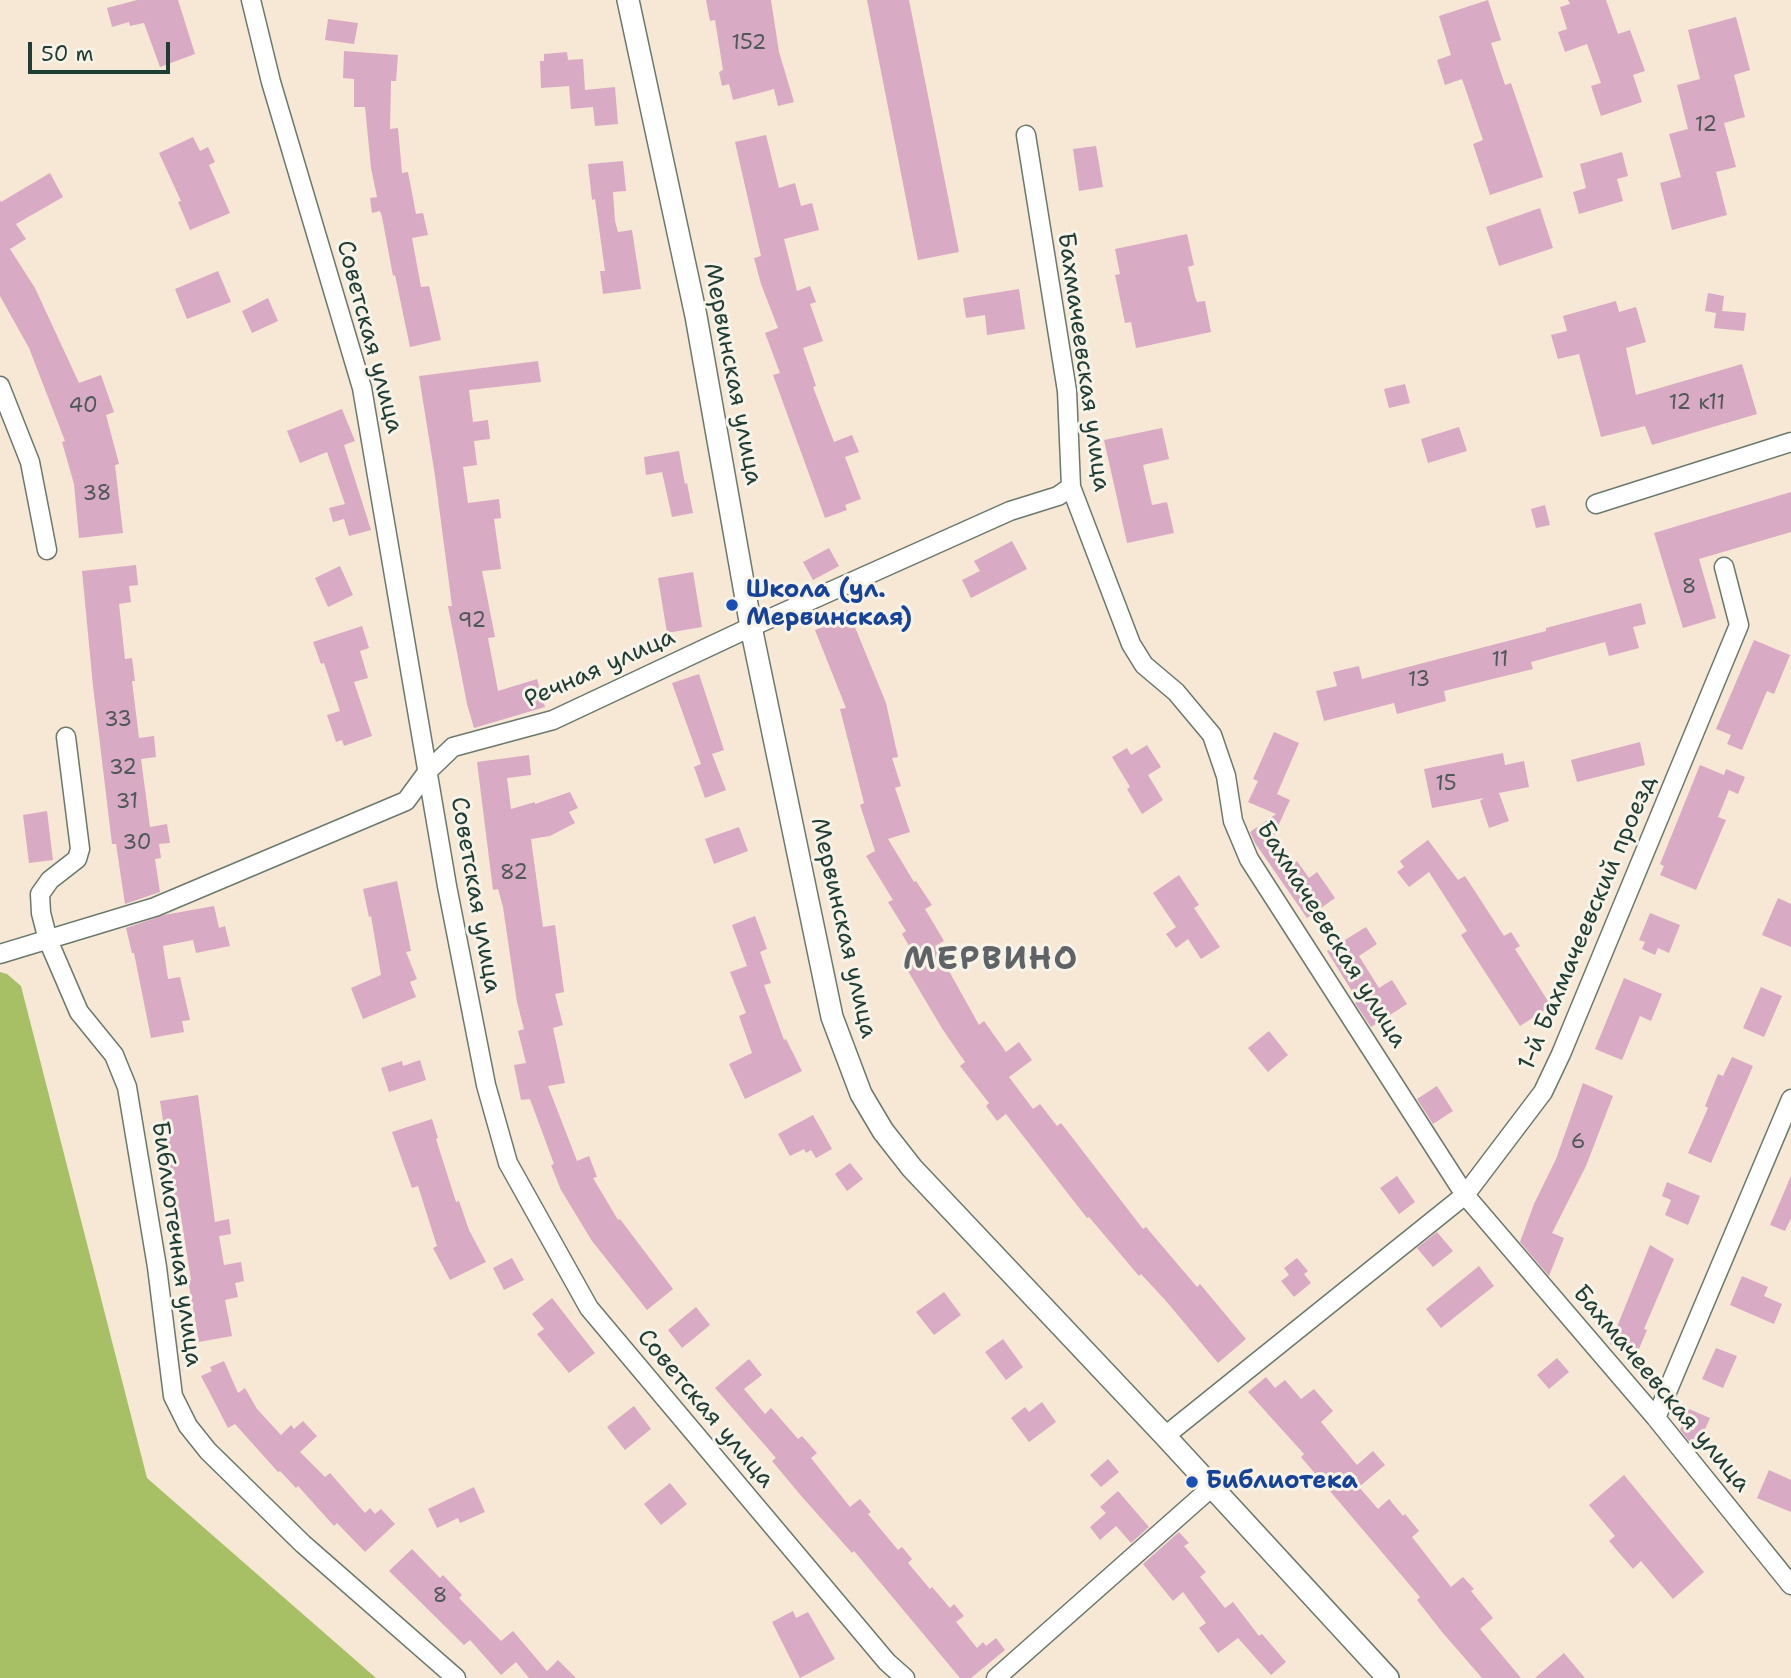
<!DOCTYPE html>
<meta charset="utf-8">
<style>
body{margin:0}
#map{position:relative;width:1791px;height:1678px;overflow:hidden;background:#f6e8d5;font-family:"Shantell Sans",sans-serif}
canvas{display:block}
.scale{position:absolute;left:28px;top:42px;width:142px;height:32px;box-sizing:border-box;border:4px solid #1f3d34;border-top:0;padding-left:9px;font-size:21px;line-height:24px;white-space:nowrap;color:#1f3d34;-webkit-text-stroke:5px #f7f3e8;paint-order:stroke}
</style>
<div id="map">
<canvas width="1791" height="1678"></canvas>
<div class="scale">50 m</div>
</div>
<script>
const context = document.querySelector('canvas').getContext('2d');
context.lineJoin = 'round';
function fill(path, color) { context.fillStyle = color; context.fill(path, 'evenodd'); }
const toPath = rows => new Path2D(rows.map(r => 'M' + r).join(''));
function trace(path, color, width, dash) { context.strokeStyle = color; context.lineWidth = width; context.lineCap = dash ? 'butt' : 'round'; context.setLineDash(dash || []); context.stroke(path); }
function label(font, color, halo, rows, align = 'center') {
  context.font = font + ' "Shantell Sans",sans-serif'; context.lineWidth = 6; context.setLineDash([]); context.textBaseline = 'middle'; context.strokeStyle = halo; context.fillStyle = color; for (const [text, x, y, turn = 0] of rows) {
    context.save(); context.translate(x, y); context.rotate((+turn || 0) * Math.PI / 180); context.textAlign = isNaN(turn) ? turn : align; if (halo) context.strokeText(text, 0, 0); context.fillText(text, 0, 0); context.restore();
  }
}
fill(toPath([
 [0,972,7,974,21,986,147,1478,376,1678,0,1678]
]), '#a7c066');
fill(toPath([
 [137,0,178,0,195,54,160,67,144,23,130,26,129,22,112,27,107,8],
 [706,0,771,0,779,52,794,102,778,106,774,89,733,100,729,84,722,86,719,72,723,70,715,20,710,21],
 [867,0,909,0,959,252,918,260],
 [1488,0,1501,40,1491,43,1505,85,1511,83,1543,177,1490,195,1473,144,1483,140,1462,79,1445,85,1437,60,1451,55,1439,16],
 [1568,0,1606,0,1618,34,1630,30,1645,71,1633,75,1642,102,1601,116,1591,86,1601,83,1587,44,1565,52,1558,32,1567,29,1560,7,1570,4],
 [1736,17,1750,70,1734,75,1745,117,1724,123,1736,167,1716,172,1727,215,1672,230,1660,183,1681,177,1669,134,1688,129,1677,85,1700,79,1688,30],
 [328,19,358,23,354,44,325,40],
 [344,51,398,55,396,81,391,81,390,129,398,128,402,173,408,172,416,214,423,213,428,235,412,238,421,287,429,286,441,340,410,347,395,275,393,276,382,217,380,211,372,213,370,198,377,197,371,168,365,107,354,107,354,79,343,78],
 [567,52,568,60,583,59,585,90,615,87,618,124,595,126,593,107,571,109,569,86,541,88,540,61,544,61,544,54],
 [766,135,779,188,795,183,801,206,812,203,819,230,784,239,797,291,810,286,816,302,810,304,823,341,803,348,816,386,813,387,834,442,852,435,859,452,845,457,861,499,845,505,847,510,825,518,773,375,780,373,765,333,778,328,761,284,754,258,761,256,735,142],
 [193,137,200,151,208,147,215,162,209,165,230,213,190,230,178,202,181,201,159,153],
 [1096,146,1103,187,1079,191,1073,149],
 [1622,152,1628,176,1617,179,1623,201,1579,214,1573,192,1586,188,1580,164],
 [623,161,626,191,613,192,615,221,618,232,632,230,641,289,603,294,600,271,605,271,595,199,592,200,588,164],
 [50,173,63,197,16,224,26,239,10,249,35,288,79,383,101,375,114,412,106,415,119,464,115,465,123,533,79,538,74,484,62,442,65,441,29,348,0,296,0,200,1,202],
 [1540,208,1553,248,1499,266,1486,227],
 [1187,234,1194,265,1188,267,1195,297,1197,302,1205,301,1211,332,1136,348,1131,322,1125,323,1115,275,1120,274,1115,249],
 [218,271,231,302,187,319,175,289],
 [1019,289,1025,329,987,335,985,315,966,318,963,298],
 [1708,293,1724,296,1722,311,1746,313,1744,331,1714,328,1716,313,1705,311],
 [268,298,278,321,252,333,242,311],
 [1616,301,1619,312,1636,307,1646,342,1626,348,1636,395,1742,364,1757,414,1652,445,1645,426,1601,437,1579,354,1558,359,1551,335,1567,331,1563,316],
 [538,361,541,382,469,390,473,422,488,420,490,439,474,441,477,465,463,467,468,503,499,499,501,518,494,519,501,569,482,571,495,637,488,638,498,691,537,679,545,707,474,728,467,704,448,606,452,606,435,476,419,376],
 [1405,384,1410,403,1389,408,1384,389],
 [342,409,355,441,344,445,371,530,349,536,344,519,333,522,329,508,345,504,327,452,300,463,287,431],
 [1459,427,1467,451,1428,463,1421,439],
 [1162,428,1169,459,1143,465,1152,505,1167,502,1174,533,1127,543,1104,440],
 [679,451,685,484,687,483,693,513,672,517,662,472,646,475,644,457],
 [1791,492,1791,532,1699,559,1716,618,1683,628,1654,533],
 [1545,505,1550,525,1536,528,1531,509],
 [1012,541,1027,569,971,598,962,580,980,571,974,561],
 [829,548,839,566,813,580,803,562],
 [136,565,138,585,129,586,131,602,119,604,125,659,132,658,135,681,132,681,139,738,154,736,156,757,141,759,150,827,167,824,170,843,159,844,161,858,155,859,160,892,125,904,116,844,112,844,93,686,82,571],
 [340,566,353,595,328,607,315,578],
 [693,572,702,627,667,633,658,578],
 [1641,603,1646,624,1633,627,1639,648,1609,656,1605,642,1531,662,1533,669,1444,691,1446,701,1397,714,1394,703,1324,721,1316,691,1337,686,1333,672,1359,666,1362,679,1546,631,1546,628],
 [848,610,886,703,898,757,892,758,901,786,895,788,910,832,888,839,914,882,916,881,932,905,925,909,944,941,935,946,979,1025,984,1021,1006,1052,1019,1042,1032,1060,1009,1077,1033,1109,1040,1104,1057,1126,1061,1123,1143,1229,1146,1227,1197,1287,1200,1284,1246,1339,1218,1363,1166,1301,1141,1274,1139,1276,1089,1217,1087,1218,1006,1114,997,1121,986,1106,989,1103,960,1066,965,1062,943,1030,905,966,917,959,902,934,906,931,888,902,893,900,866,856,875,851,860,805,864,803,840,709,846,708,815,630,826,626,823,620],
 [362,626,369,648,360,651,368,678,354,682,372,736,344,746,342,740,336,742,327,715,340,711,324,663,321,664,313,642],
 [1754,640,1790,655,1774,694,1767,691,1742,750,1727,744,1731,735,1716,729],
 [699,674,724,750,712,754,726,790,705,798,694,767,701,764,672,683],
 [1274,732,1299,743,1277,794,1290,800,1274,835,1294,863,1297,861,1309,878,1317,872,1335,898,1307,918,1255,843,1250,832,1276,814,1248,802,1258,781,1253,779],
 [1640,742,1645,765,1577,782,1571,760],
 [1147,745,1161,767,1148,775,1163,800,1142,814,1127,789,1130,787,1112,757,1127,748,1131,755],
 [1503,753,1505,765,1524,761,1529,787,1499,793,1509,821,1489,828,1480,801,1484,798,1432,808,1424,769],
 [529,755,531,775,507,778,511,809,535,802,535,804,570,792,578,808,569,812,575,823,550,836,531,839,543,927,555,925,564,992,555,994,563,1025,553,1028,565,1083,548,1086,577,1161,589,1156,597,1177,593,1178,618,1220,620,1219,673,1289,647,1310,592,1241,561,1190,551,1165,554,1164,530,1099,521,1100,514,1065,526,1063,518,1031,524,1029,517,1002,503,907,498,889,493,890,477,762],
 [1700,765,1724,775,1726,769,1745,777,1738,794,1729,790,1718,817,1726,820,1696,890,1660,875,1664,866,1660,864],
 [47,811,53,860,29,863,23,815],
 [739,827,748,851,714,864,705,839],
 [1428,840,1458,880,1465,876,1504,936,1511,932,1520,946,1515,949,1551,1006,1520,1026,1461,935,1467,931,1429,872,1409,887,1397,872,1404,867,1400,861],
 [1179,875,1199,905,1194,908,1220,947,1201,959,1188,939,1176,948,1166,934,1176,927,1153,893],
 [397,881,411,951,406,952,417,979,410,982,416,997,363,1019,351,988,381,975,371,916,369,917,363,889],
 [1778,898,1791,904,1791,947,1762,935],
 [214,906,219,928,225,926,230,946,196,953,193,940,163,946,168,979,180,977,190,1020,182,1021,184,1032,151,1038,134,953,132,953,126,928,164,915],
 [1650,913,1680,925,1669,953,1658,948,1655,955,1642,949,1645,942,1639,940],
 [755,916,767,949,760,952,771,983,764,985,784,1040,786,1039,802,1071,745,1099,729,1064,752,1053,739,1016,746,1013,730,972,747,966,732,925],
 [1366,927,1377,944,1359,956,1379,988,1392,980,1407,1004,1371,1027,1355,1003,1358,1001,1327,951],
 [1624,978,1662,994,1651,1021,1640,1016,1622,1060,1595,1049],
 [1761,987,1782,996,1764,1037,1743,1028],
 [1269,1031,1288,1055,1268,1072,1248,1048],
 [1732,1057,1753,1066,1711,1163,1688,1153,1708,1108,1705,1106,1718,1074,1723,1076],
 [420,1060,426,1080,389,1092,381,1068,402,1061,403,1066],
 [1583,1083,1613,1096,1586,1166,1552,1233,1564,1238,1549,1276,1520,1242,1534,1204,1556,1159],
 [1437,1086,1453,1111,1433,1124,1417,1099],
 [198,1095,215,1222,229,1219,231,1234,219,1236,224,1265,241,1262,244,1281,235,1283,238,1297,225,1300,232,1336,199,1342,188,1280,191,1280,181,1217,178,1217,160,1101],
 [813,1115,832,1149,816,1158,811,1150,806,1153,804,1149,790,1156,778,1134],
 [432,1119,438,1138,436,1139,456,1202,459,1201,469,1230,486,1262,450,1280,433,1248,437,1246,418,1186,412,1188,392,1132],
 [850,1163,863,1179,847,1191,835,1174],
 [1397,1176,1415,1202,1399,1214,1380,1188],
 [1791,1176,1791,1218,1785,1231,1770,1225],
 [1667,1182,1700,1196,1688,1225,1665,1215,1671,1200,1662,1196],
 [1437,1232,1453,1251,1433,1267,1417,1248],
 [1650,1245,1674,1259,1644,1329,1647,1330,1636,1356,1610,1344],
 [512,1258,524,1280,504,1290,493,1268],
 [1297,1258,1308,1271,1304,1274,1311,1283,1294,1297,1281,1281,1289,1275,1284,1268],
 [1479,1266,1494,1286,1441,1328,1426,1309],
 [1742,1276,1768,1287,1764,1296,1782,1304,1774,1324,1730,1305],
 [944,1292,961,1315,934,1335,916,1312],
 [552,1298,595,1353,569,1373,537,1334,544,1329,532,1314],
 [696,1307,710,1325,682,1348,668,1330],
 [1003,1339,1023,1367,1006,1380,985,1352],
 [1716,1348,1737,1356,1723,1388,1702,1379],
 [1557,1358,1569,1372,1549,1389,1537,1375],
 [749,1359,762,1375,744,1389,765,1414,771,1408,798,1439,802,1436,817,1453,811,1458,850,1507,860,1499,871,1512,868,1514,898,1550,902,1547,912,1559,908,1563,930,1589,932,1587,950,1608,954,1604,964,1616,956,1622,977,1648,983,1642,986,1646,996,1638,1005,1650,971,1678,960,1678,854,1551,852,1553,803,1498,772,1461,776,1458,715,1388],
 [224,1361,238,1393,245,1388,257,1409,281,1435,291,1425,294,1429,303,1421,317,1436,300,1452,325,1477,330,1473,365,1513,370,1508,375,1514,381,1509,395,1524,365,1552,337,1523,334,1526,298,1486,296,1488,280,1471,278,1472,235,1424,228,1428,201,1376,212,1371,210,1367],
 [1266,1377,1275,1388,1285,1380,1301,1399,1314,1389,1333,1411,1321,1422,1357,1465,1373,1451,1385,1465,1359,1487,1378,1509,1389,1499,1403,1516,1405,1514,1419,1531,1412,1537,1451,1587,1463,1577,1474,1589,1471,1591,1493,1618,1480,1629,1521,1678,1482,1678,1442,1632,1417,1600,1420,1597,1301,1457,1304,1454,1248,1392],
 [1042,1402,1056,1422,1029,1442,1011,1418,1025,1407,1029,1412],
 [634,1406,651,1429,625,1450,607,1427],
 [1689,1409,1710,1418,1696,1450,1680,1430],
 [1108,1459,1119,1472,1101,1487,1090,1475],
 [1769,1470,1791,1480,1791,1512,1757,1498],
 [1624,1475,1704,1572,1673,1599,1641,1561,1633,1569,1609,1541,1615,1536,1589,1505],
 [670,1483,687,1504,661,1525,644,1504],
 [474,1487,485,1512,460,1523,458,1518,437,1528,428,1509],
 [1118,1491,1149,1527,1131,1543,1116,1526,1100,1540,1090,1527,1106,1513,1100,1507],
 [1179,1532,1189,1543,1184,1546,1206,1572,1200,1577,1225,1608,1233,1602,1259,1636,1262,1634,1286,1662,1271,1675,1238,1638,1218,1653,1199,1628,1206,1623,1183,1592,1173,1601,1143,1564],
 [412,1549,440,1578,443,1575,462,1595,459,1598,501,1641,513,1631,547,1671,558,1660,576,1678,529,1678,516,1662,501,1675,470,1640,464,1645,389,1571],
 [793,1611,796,1618,808,1612,835,1659,800,1678,772,1622],
 [1564,1653,1585,1678,1535,1678]
]), '#d9aac3');
const minor = toPath([
 [251,0,271,82,362,388,447,886,486,1085,508,1163,589,1308,887,1662,905,1678],
 [1026,135,1067,391,1071,487,1131,644,1144,665,1176,692,1212,735,1226,776,1233,821,1249,859,1465,1195,1656,1418,1791,1585],
 [0,386,30,462,47,550],
 [1596,504,1791,442],
 [66,737,80,849,77,859,50,880,40,894,41,913,48,940,79,1012,114,1055,127,1087,157,1267,173,1396,188,1426,208,1451,303,1544,456,1678],
 [0,954,155,907,406,801,428,771,453,747,553,720,751,627,1010,511,1058,496,1071,487],
 [1656,1418,1791,1099],
 [1165,1436,1465,1195,1543,1092,1561,1054,1739,625,1724,567],
 [996,1678,1212,1487]
]);
const tertiary = toPath([
 [628,0,696,316,751,627,832,1017,861,1094,883,1131,912,1168,1165,1436,1388,1678]
]);
trace(minor, '#6a796c', 21);
trace(tertiary, '#6a796c', 24);
trace(minor, '#fff', 18);
trace(tertiary, '#fff', 21);
for (const [x, y, r, color] of [
 [732,605,7,"#1a4fb4"],
 [1192,1482,7,"#1a4fb4"]
]) { const dot = new Path2D(); dot.arc(x, y, r, 0, 2 * Math.PI); context.fillStyle = color; context.fill(dot); trace(dot, '#f7f3e8', 2.5); }
label('21px', '#4e5858', null, [
 ["152",749,44],
 ["12",1706,126],
 ["12 к11",1697,404],
 ["40",83,407],
 ["38",97,495],
 ["8",1689,588],
 ["92",472,622],
 ["11",1500,661],
 ["13",1419,681],
 ["33",118,721],
 ["32",123,769],
 ["15",1446,785],
 ["31",127,803],
 ["30",137,844],
 ["82",514,874],
 ["6",1578,1143],
 ["8",440,1597]
]);
label('24px', '#1f3d34', '#f7f3e8', [
 ["Советская улица",369,337,75],
 ["Бахмачеевская улица",1083,362,82],
 ["Мервинская улица",732,374,79],
 ["Речная улица",600,669,-24],
 ["Советская улица",475,895,80],
 ["1-й Бахмачеевский проезд",1588,923,-67],
 ["Мервинская улица",843,928,77],
 ["Бахмачеевская улица",1331,935,58],
 ["Библиотечная улица",176,1244,82],
 ["Бахмачеевская улица",1661,1389,50],
 ["Советская улица",705,1409,50]
]);
label('bold 24px', '#164399', '#f7f3e8', [
 ["Школа (ул.",746,591],
 ["Мервинская)",746,619],
 ["Библиотека",1206,1482]
], 'left');
context.letterSpacing = '2px';
label('bold 32px', '#606366', '#f7f3e8', [
 ["МЕРВИНО",991,961]
]);
context.letterSpacing = '0px';
</script>
